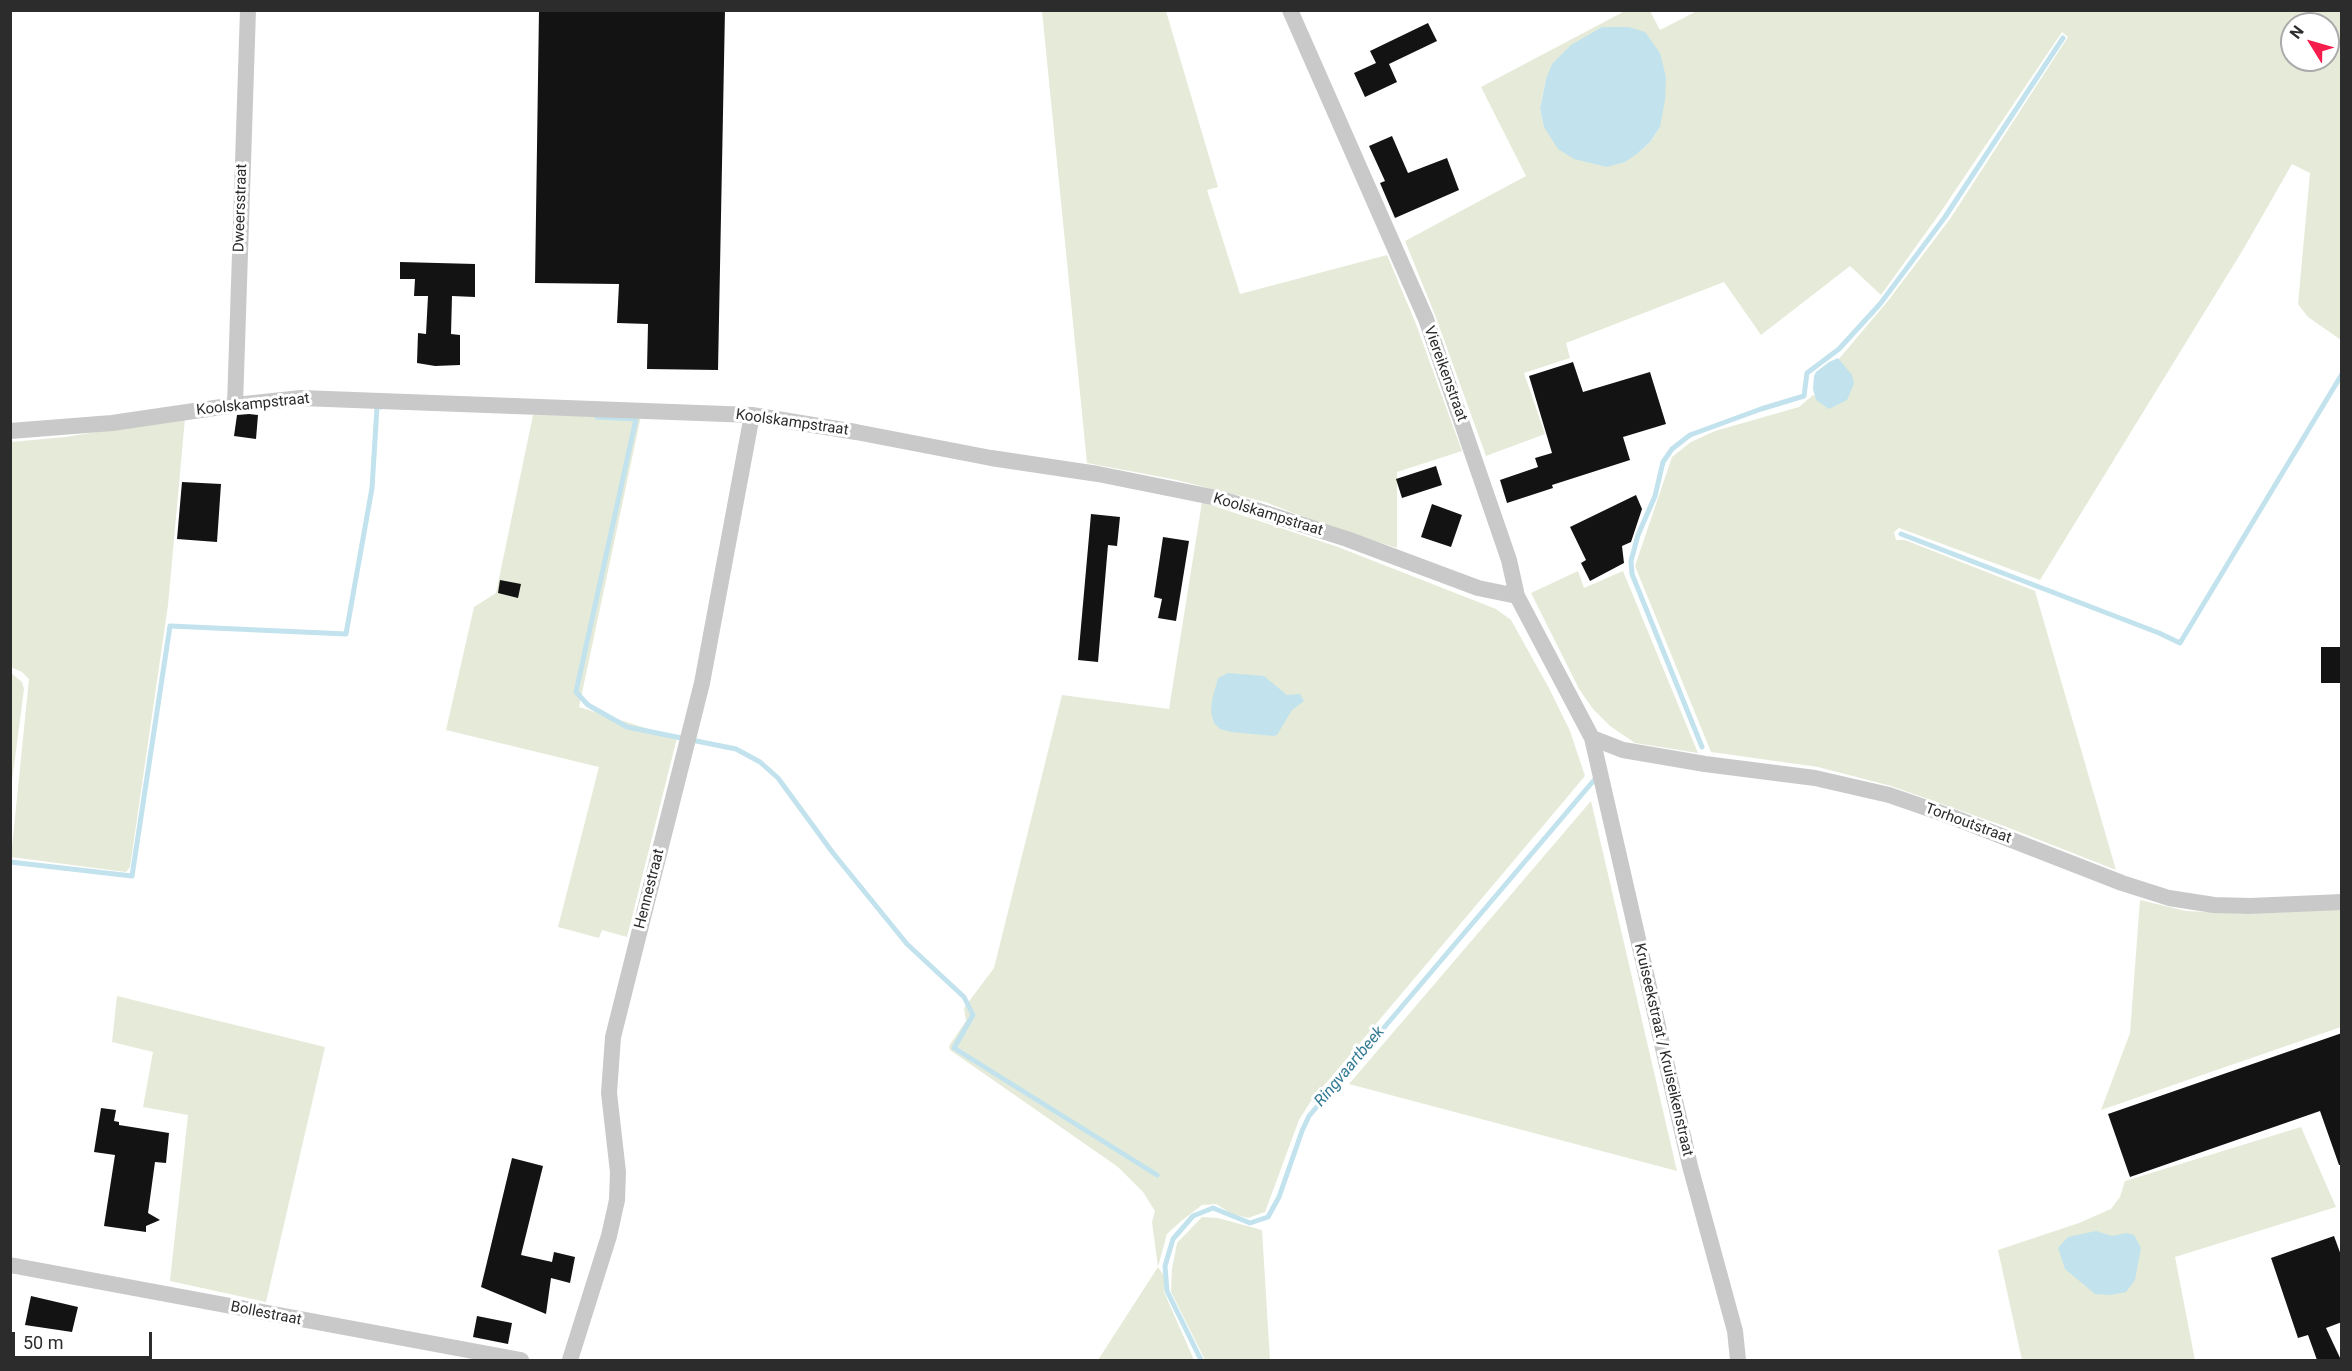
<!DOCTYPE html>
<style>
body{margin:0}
#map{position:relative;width:2352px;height:1371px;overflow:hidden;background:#fff;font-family:Roboto,sans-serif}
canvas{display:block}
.frame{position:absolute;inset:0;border:12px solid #2c2c2c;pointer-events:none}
.north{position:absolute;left:2280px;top:12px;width:60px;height:60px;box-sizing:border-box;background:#fff;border:2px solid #ababab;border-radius:50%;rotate:307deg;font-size:16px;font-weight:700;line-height:24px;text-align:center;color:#2c2c2c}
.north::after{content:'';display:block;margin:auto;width:21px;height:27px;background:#f41d4c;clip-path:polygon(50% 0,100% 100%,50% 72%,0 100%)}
.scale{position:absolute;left:12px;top:1332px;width:140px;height:27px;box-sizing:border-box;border:3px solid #2c2c2c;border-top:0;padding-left:8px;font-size:18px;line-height:21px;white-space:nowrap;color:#2c2c2c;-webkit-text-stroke:4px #fff;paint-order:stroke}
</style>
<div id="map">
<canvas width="2352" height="1371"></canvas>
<div class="frame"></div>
<div class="north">N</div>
<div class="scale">50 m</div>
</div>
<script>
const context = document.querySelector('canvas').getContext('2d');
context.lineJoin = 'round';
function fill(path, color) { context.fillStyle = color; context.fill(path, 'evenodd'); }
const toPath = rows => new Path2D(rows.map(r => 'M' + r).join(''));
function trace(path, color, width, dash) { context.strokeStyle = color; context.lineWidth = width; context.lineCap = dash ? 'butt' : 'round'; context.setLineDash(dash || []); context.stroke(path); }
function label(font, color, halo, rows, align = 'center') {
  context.font = font + ' Roboto,sans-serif'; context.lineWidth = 6; context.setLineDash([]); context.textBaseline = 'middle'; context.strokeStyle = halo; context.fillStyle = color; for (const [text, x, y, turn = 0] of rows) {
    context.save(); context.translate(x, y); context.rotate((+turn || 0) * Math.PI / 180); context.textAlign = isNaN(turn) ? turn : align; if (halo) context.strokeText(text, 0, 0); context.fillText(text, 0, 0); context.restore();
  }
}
fill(toPath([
 [1699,10,2341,11,2341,340,2308,317,2298,304,2310,173,2292,164,2244,248,2040,580,1899,528,1894,532,1896,540,1905,540,2035,591,2116,870,2004,826,1891,786,1818,767,1711,752,1635,566,1672,457,1691,442,1715,431,1799,407,1813,395,1824,400,1838,360,1887,302,1950,219,2068,37,2062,32,1940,213,1881,295,1850,266,1761,335,1724,282,1566,343,1570,358,1524,373,1545,434,1486,456,1435,315,1405,241,1526,176,1481,87,1625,11,1650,11,1660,30],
 [2292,24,2328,24,2328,60,2292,60],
 [1629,27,1660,127,1650,142,1638,153,1544,127,1540,109,1546,79,1602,28],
 [1042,11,1166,11,1218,187,1207,190,1240,294,1387,255,1416,324,1462,451,1397,472,1397,548,1327,526,1265,502,1172,479,1087,463],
 [533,415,641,416,579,707,677,738,627,937,602,930,599,938,558,927,599,767,446,730,474,607,496,593],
 [185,418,168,605,130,867,126,872,11,857,29,679,22,672,11,667,11,442,65,437],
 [1202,502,1338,547,1496,609,1511,620,1549,688,1570,731,1585,776,1311,1101,1299,1120,1265,1212,1248,1218,1232,1214,1216,1204,1202,1205,1180,1222,1167,1234,1158,1267,1165,1277,1164,1292,1194,1360,1098,1360,1158,1267,1152,1222,1155,1211,1143,1192,1118,1167,950,1050,949,1046,966,1021,964,1008,994,968,1062,695,1169,709],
 [1578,571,1584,588,1623,571,1698,753,1635,743,1610,726,1593,709,1579,689,1531,593],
 [11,673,22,682,24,689,11,789],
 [1591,801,1677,1171,1349,1084],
 [2140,900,2186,911,2249,914,2341,909,2341,1027,2101,1110,2130,1033],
 [117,996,325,1047,266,1302,170,1281,188,1115,143,1107,153,1052,112,1042],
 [2301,1127,2336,1207,2175,1257,2195,1360,2022,1360,1998,1250,2079,1223,2111,1209,2120,1197,2125,1181],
 [1202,1217,1218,1218,1262,1230,1270,1360,1205,1360,1171,1292,1172,1269,1177,1243]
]), '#e5ebd8');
fill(toPath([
 [1602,27,1629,27,1645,32,1660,53,1666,77,1665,100,1660,127,1650,142,1638,153,1625,162,1607,167,1574,159,1558,149,1544,127,1540,109,1546,79,1552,64,1571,45],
 [1838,358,1852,375,1854,384,1847,400,1829,409,1816,400,1813,389,1814,376,1816,372,1829,362],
 [1228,673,1264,676,1287,695,1300,694,1304,701,1292,710,1277,735,1274,736,1231,732,1220,729,1214,723,1211,712,1212,700,1218,678],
 [2096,1231,2112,1236,2126,1233,2134,1235,2141,1248,2135,1280,2126,1292,2110,1295,2095,1294,2065,1269,2058,1248,2068,1237]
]), '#c2e3ed');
trace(toPath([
 [597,417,636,419,576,692,588,705,627,727,736,749,760,762,778,778,833,853,907,944,964,997,973,1015,954,1048,1157,1175],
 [1901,534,2159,633,2180,643,2342,374],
 [1702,747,1632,574,1631,561,1638,535,1655,496,1663,462,1672,449,1690,435,1761,409,1804,396,1807,373,1839,349,1880,304,1945,217,2063,38],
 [10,862,132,876,170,626,346,634,372,488,377,407,381,407],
 [1201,1360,1167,1291,1165,1266,1173,1239,1193,1216,1213,1208,1250,1223,1268,1217,1279,1197,1302,1131,1309,1116,1595,779]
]), '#c2e3ed', 5);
fill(toPath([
 [539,10,725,10,718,370,647,369,648,324,617,323,619,284,535,283],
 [1428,23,1437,41,1389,64,1397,82,1365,97,1354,73,1376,63,1370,51],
 [1392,136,1408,173,1447,158,1459,190,1395,218,1380,183,1385,181,1369,146],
 [400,262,475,264,475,297,452,296,451,334,460,335,460,365,435,366,417,363,418,333,426,334,428,296,414,296,415,279,400,279],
 [1573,362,1583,392,1650,372,1666,424,1623,437,1630,460,1552,485,1553,488,1507,503,1500,480,1538,467,1535,458,1552,453,1529,376],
 [249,414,258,415,256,439,234,436,237,415],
 [1436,466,1442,485,1402,498,1396,479],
 [182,482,221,484,217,542,177,539],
 [1636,495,1642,509,1631,542,1622,546,1624,563,1590,581,1581,563,1586,560,1570,527],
 [1432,504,1462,515,1451,547,1421,537],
 [1091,514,1120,517,1117,546,1108,545,1098,662,1078,660],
 [1163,537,1189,541,1176,621,1158,618,1162,599,1154,597],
 [500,580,521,584,518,598,498,593],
 [2321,647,2342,647,2342,683,2321,683],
 [2342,1033,2342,1165,2339,1165,2320,1111,2130,1177,2108,1114],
 [101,1108,116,1110,114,1121,119,1122,119,1125,169,1133,166,1163,155,1162,148,1213,160,1220,146,1226,146,1232,104,1226,115,1155,94,1152],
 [512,1158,543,1166,521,1255,552,1262,554,1252,575,1257,570,1283,551,1278,546,1314,481,1287],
 [2334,1236,2342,1258,2342,1322,2326,1328,2341,1360,2317,1360,2308,1335,2298,1338,2271,1258],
 [31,1296,78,1307,72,1332,25,1325],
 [477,1316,512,1323,508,1344,473,1337]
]), '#131313');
trace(toPath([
 [1290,10,1426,319,1509,560,1517,596,1592,738,1690,1166,1735,1331,1738,1360],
 [235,405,248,10],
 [10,431,112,423,235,405,301,398,752,415,856,432,991,458,1098,474,1222,499,1347,539,1478,588,1517,596],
 [1592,738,1623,750,1705,764,1815,778,1889,795,1950,816,2122,883,2169,898,2214,905,2250,906,2342,902],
 [10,1265,521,1360],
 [570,1360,609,1236,617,1200,618,1172,609,1093,613,1037,702,683,752,415]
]), '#c9c9c9', 16);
label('15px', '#2c2c2c', '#fff', [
 ["Dweersstraat",241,208,-88],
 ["Viereikenstraat",1445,374,70],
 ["Koolskampstraat",253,405,-6],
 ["Koolskampstraat",792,423,8],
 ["Koolskampstraat",1268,515,17],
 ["Torhoutstraat",1968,824,20],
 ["Hennestraat",650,889,-76],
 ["Kruiseekstraat / Kruiseikenstraat",1663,1050,77],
 ["Bollestraat",266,1314,11]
]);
label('italic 16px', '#347c94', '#fff', [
 ["Ringvaartbeek",1350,1067,-50]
]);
</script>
